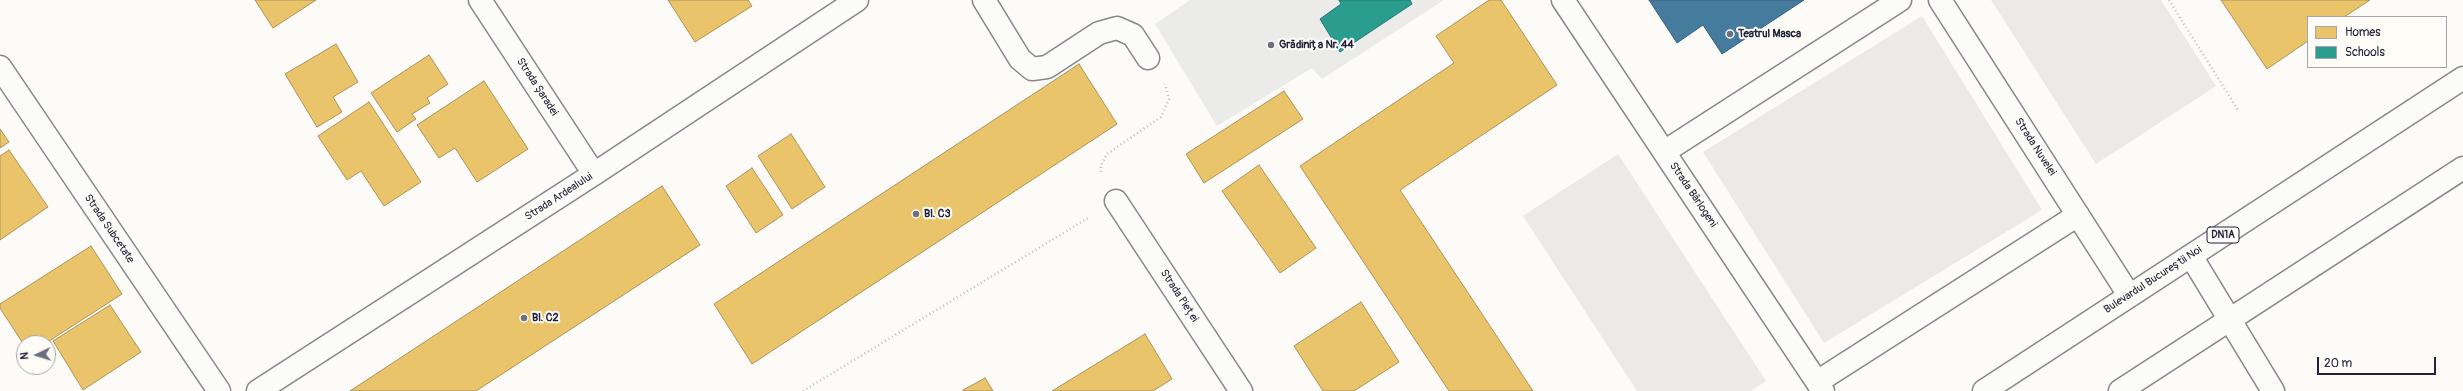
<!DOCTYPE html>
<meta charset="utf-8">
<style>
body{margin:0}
#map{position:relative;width:2463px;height:391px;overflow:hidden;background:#fcfbf8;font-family:Pangolin,sans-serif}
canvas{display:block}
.legend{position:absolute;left:2307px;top:16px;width:140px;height:52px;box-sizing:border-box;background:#fdfcf7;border:1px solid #a5a5ac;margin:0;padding:5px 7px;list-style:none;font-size:12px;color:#22223b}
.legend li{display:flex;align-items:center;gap:8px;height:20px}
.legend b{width:20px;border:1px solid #a5a5ac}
.north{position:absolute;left:16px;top:335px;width:40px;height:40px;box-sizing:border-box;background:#fdfcf7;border:1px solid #a5a5ac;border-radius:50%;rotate:266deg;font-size:11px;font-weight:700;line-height:16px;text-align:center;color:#22223b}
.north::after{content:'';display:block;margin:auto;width:14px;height:18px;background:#6e6e7d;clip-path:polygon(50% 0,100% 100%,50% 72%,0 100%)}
.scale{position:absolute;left:2317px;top:357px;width:119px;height:18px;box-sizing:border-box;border:2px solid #22223b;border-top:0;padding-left:5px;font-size:12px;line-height:14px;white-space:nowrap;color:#22223b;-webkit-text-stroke:3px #fdfcf7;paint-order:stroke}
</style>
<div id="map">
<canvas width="2463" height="391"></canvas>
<ul class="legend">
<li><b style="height:11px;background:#e9c46a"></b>Homes</li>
<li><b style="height:11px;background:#2a9d8f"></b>Schools</li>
</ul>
<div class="north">N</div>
<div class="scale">20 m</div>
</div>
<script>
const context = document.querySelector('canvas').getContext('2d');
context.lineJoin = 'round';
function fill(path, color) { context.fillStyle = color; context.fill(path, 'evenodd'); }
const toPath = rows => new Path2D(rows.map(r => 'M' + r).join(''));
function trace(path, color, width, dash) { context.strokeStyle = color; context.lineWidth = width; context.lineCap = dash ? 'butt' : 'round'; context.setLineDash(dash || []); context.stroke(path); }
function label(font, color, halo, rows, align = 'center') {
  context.font = font + ' Pangolin,sans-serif'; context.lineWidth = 4; context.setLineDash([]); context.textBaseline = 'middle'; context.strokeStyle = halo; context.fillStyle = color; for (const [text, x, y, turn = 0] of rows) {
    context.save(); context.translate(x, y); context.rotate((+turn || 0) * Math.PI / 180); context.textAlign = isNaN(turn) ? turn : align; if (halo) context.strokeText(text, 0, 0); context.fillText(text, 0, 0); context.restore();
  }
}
fill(toPath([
 [1190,0,1444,0,1322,79,1312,68,1217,126,1155,24]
]), '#ebebe9');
fill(toPath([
 [1991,0,2161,0,2216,86,2096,164],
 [1922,16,2042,210,1824,343,1703,152],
 [1618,154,1766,381,1751,391,1637,391,1523,216]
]), '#ebeae8');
const homes = toPath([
 [255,0,316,0,273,28,255,0],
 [668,0,748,0,752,6,695,42,668,0],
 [1489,0,1501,0,1557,85,1400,190,1533,391,1449,391,1300,166,1454,63,1436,36,1489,0],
 [2221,0,2370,0,2344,17,2308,17,2308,41,2267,69,2221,0],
 [336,44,358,82,333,97,342,112,317,127,285,74,336,44],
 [429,55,448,84,427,98,430,103,412,114,416,119,397,132,371,93,429,55],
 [1079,64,1117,124,752,364,714,304,1079,64],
 [484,81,528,149,477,182,455,148,439,158,417,125,484,81],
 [1284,91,1303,119,1204,183,1186,154,1284,91],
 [369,102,421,182,384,206,361,171,347,180,318,136,369,102],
 [0,129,9,142,0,148,0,129],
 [791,134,825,187,792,209,758,156,791,134],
 [9,150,48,207,0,240,0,156,9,150],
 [1259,165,1316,248,1280,273,1222,191,1259,165],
 [752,168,783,215,756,233,726,186,752,168],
 [662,186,700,245,476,391,350,391,662,186],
 [91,246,122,294,46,343,24,343,24,345,0,308,0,304,91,246],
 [1361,302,1399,362,1354,391,1323,391,1294,346,1361,302],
 [110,305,141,352,83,390,53,341,110,305],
 [1145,334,1172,379,1153,391,1052,391,1145,334],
 [985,378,993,391,963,391,963,390,985,378]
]);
fill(homes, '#e9c46a');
trace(homes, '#ad935c', 1);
const schools = toPath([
 [1339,0,1410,0,1412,4,1340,52,1320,19,1341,4,1339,0]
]);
fill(schools, '#2a9d8f');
trace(schools, '#287876', 1);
const public = toPath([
 [1649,0,1804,0,1722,54,1703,25,1677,43,1649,0]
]);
fill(public, '#457b9d');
trace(public, '#3a6080', 1);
const minor = toPath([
 [480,0,594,174],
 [984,0,1020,59,1032,69,1047,67,1099,33,1117,28,1133,35,1148,58],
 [1563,0,1823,391],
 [1940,0,2129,295],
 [0,67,219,391],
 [1664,152,1900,0],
 [1116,201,1241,391],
 [2191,256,2273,391],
 [1817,382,2078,215],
 [258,391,594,174,857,0]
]);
const major = toPath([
 [1984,391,2463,78],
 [2120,391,2463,168]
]);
trace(minor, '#88888c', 25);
trace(major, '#88888c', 25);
trace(toPath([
 [2169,0,2238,110],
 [1101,172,1101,165,1107,154,1161,117,1169,99,1165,84],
 [803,391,1088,218]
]), '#bfbfc0', 2.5, [1, 3]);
trace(minor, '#fbfbf9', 22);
trace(major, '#fbfbf9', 22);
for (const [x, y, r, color] of [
 [1730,34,4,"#6e6e7d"],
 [1271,45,4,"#6e6e7d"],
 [916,214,4,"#6e6e7d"],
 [524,318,4,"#6e6e7d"]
]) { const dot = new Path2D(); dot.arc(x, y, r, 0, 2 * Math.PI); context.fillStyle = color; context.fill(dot); trace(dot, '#fdfcf7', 1.5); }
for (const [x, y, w] of [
 [2223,235,32]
]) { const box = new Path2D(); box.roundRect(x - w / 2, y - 8, w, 16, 3); context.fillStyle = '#fdfcf7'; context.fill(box); trace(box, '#22223b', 1); }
label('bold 10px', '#22223b', null, [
 ["DN1A",2223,235]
]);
label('bold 11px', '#22223b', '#fdfcf7', [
 ["Teatrul Masca",1738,34],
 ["Grădinița Nr. 44",1279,45],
 ["Bl. C3",924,214],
 ["Bl. C2",532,318]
], 'left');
label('11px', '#22223b', '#fdfcf7', [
 ["Strada Șaradei",537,87,57],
 ["Strada Nuvelei",2035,147,57],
 ["Strada Bârlogeni",1693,195,56],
 ["Strada Ardealului",559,197,-33],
 ["Strada Subcetate",109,229,56],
 ["Bulevardul Bucureștii Noi",2153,280,-33],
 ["Strada Pieței",1179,296,57]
]);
</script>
